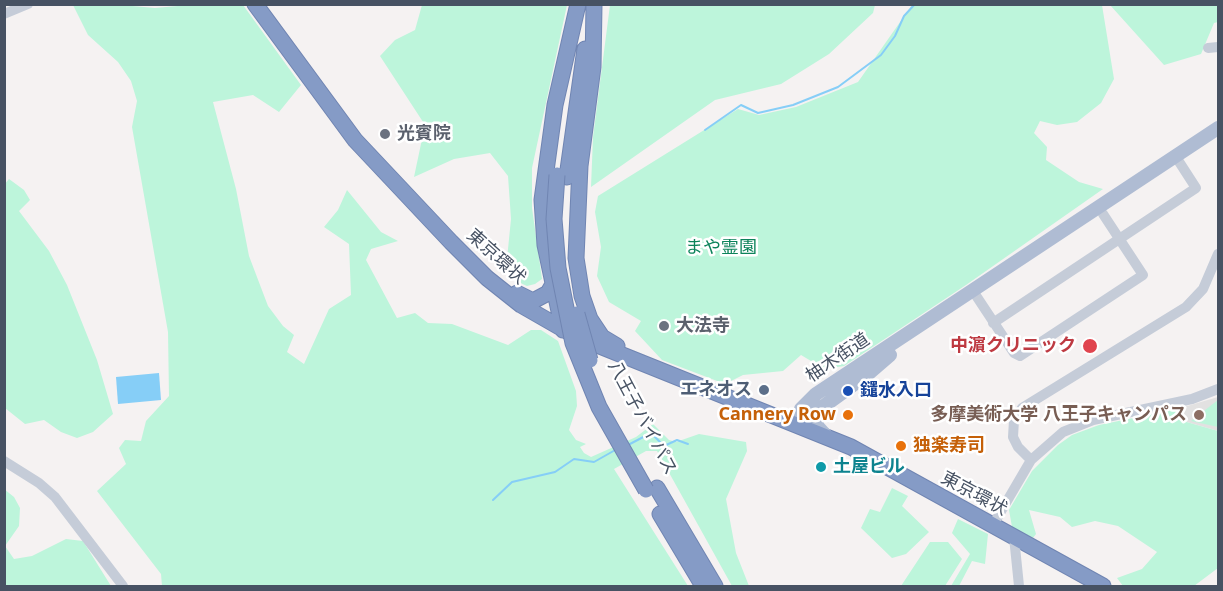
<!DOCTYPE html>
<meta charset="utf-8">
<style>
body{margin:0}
#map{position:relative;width:1223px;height:591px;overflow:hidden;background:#f5f2f2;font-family:"Noto Sans",sans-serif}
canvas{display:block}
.frame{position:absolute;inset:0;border:6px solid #475263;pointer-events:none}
</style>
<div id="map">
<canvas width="1223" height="591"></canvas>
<div class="frame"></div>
</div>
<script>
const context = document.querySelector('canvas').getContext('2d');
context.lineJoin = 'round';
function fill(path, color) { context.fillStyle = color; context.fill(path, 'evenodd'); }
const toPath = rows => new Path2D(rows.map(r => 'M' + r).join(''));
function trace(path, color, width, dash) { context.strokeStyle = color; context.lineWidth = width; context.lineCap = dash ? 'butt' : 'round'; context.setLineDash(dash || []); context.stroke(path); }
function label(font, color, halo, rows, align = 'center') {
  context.font = font + ' "Noto Sans","Noto Sans JP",sans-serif'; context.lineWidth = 5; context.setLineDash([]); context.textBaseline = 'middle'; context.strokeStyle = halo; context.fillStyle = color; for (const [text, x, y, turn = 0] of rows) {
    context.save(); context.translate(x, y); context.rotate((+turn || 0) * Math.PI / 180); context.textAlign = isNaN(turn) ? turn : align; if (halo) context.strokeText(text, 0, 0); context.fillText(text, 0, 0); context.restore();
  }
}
fill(toPath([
 [1218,397,1218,431,1183,421,1177,409]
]), '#e2e1e1');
fill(toPath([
 [73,5,121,5,155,8,189,5,243,5,301,85,279,112,253,95,213,102,236,189,249,256,268,306,283,326,294,335,287,352,304,364,329,309,351,295,349,244,324,227,338,210,347,190,381,232,398,241,371,249,366,260,397,318,415,313,428,323,452,324,508,345,531,330,541,330,558,341,576,391,577,406,569,430,576,440,586,444,580,447,584,453,591,457,636,437,653,424,669,440,676,442,699,434,746,442,747,451,726,499,736,553,749,586,732,586,657,451,646,451,614,469,688,586,162,586,161,574,97,491,126,464,119,448,125,440,141,441,146,421,169,396,168,332,132,127,137,101,131,81,118,62,88,35],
 [422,5,567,5,532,168,532,208,542,279,535,284,527,286,516,281,506,269,511,219,508,176,490,153,454,159,414,177,425,125,380,56,395,40,415,30],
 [610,5,610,4,875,5,873,13,829,54,781,84,715,100,591,187,593,137],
 [912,5,1102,5,1114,79,1101,103,1077,122,1057,125,1040,121,1034,133,1047,147,1046,160,1079,182,1103,189,966,285,844,366,814,371,811,361,801,355,783,371,743,375,725,384,662,360,635,331,641,321,609,302,597,276,601,247,595,212,598,196,738,109,759,115,796,107,858,82],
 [1110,5,1218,5,1218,22,1214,23,1201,54,1164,65],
 [9,179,24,190,30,200,19,211,49,251,67,285,97,360,113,414,93,432,77,438,61,432,44,420,25,424,5,408,4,185],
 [1218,400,1218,427,1191,421],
 [1177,409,1183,421,1218,431,1218,568,1194,586,1123,586,1117,578,1142,569,1157,552,1118,526,1095,521,1072,527,1060,517,1029,510,1036,534,1033,538,1012,527,1009,510,1032,471,1058,445,1072,435,1099,425],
 [892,488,908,496,902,506,929,532,906,554,892,558,861,528,870,509,880,512],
 [4,489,14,497,20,508,19,526,5,546,14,559,32,556,66,539,83,541,111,586,5,586],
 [958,519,988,534,985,564,972,561,959,586,951,586,970,554,952,533],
 [930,542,948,542,962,559,945,586,901,586]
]), '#bdf5db');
fill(toPath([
 [159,373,161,400,118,404,116,377]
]), '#86cef7');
trace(toPath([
 [705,130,741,105,758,113,793,105,838,87,881,55,895,36,904,16,915,4],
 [628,445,651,433,664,446,677,440,688,444],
 [493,500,512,482,555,472,574,459,594,462,617,449]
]), '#86cef7', 2);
const highway = toPath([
 [255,4,355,140,451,242,487,278,521,305,575,336,851,447,1103,586],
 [594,4,593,67,580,166,576,258,582,296,590,319,602,337,617,346],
 [567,177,585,49],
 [517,293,533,301,548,293,552,286],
 [563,330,545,245,542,200,555,105,578,4],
 [657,488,715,586],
 [660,514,703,586]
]);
trace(highway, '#7085b2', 17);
trace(toPath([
 [4,14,28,4],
 [1208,48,1218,47],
 [973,291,1014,353,1020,356,1143,275,1103,214],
 [993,323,1196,188,1176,157],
 [1031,460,1018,447,1013,437,1014,420,1022,408,1186,307,1203,289,1218,254],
 [4,461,39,483,55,497,123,586],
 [993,525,1031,460,1063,432,1093,420,1192,399,1218,389],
 [1014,537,1019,586]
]), '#c5ccd8', 10);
trace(toPath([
 [797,425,801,409,816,394,1218,128],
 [827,437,817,426,817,411,868,374,890,355]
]), '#afbcd3', 14);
trace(highway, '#859bc6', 15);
const highwayBridge = toPath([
 [557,175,554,219,558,268,573,343,599,407,646,490],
 [577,314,590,360]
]);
trace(highwayBridge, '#7085b2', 17, []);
trace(highwayBridge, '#859bc6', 15);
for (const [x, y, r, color] of [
 [385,134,6,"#6b7280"],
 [664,326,6,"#6b7280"],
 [1090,346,8,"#e0444e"],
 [764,390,6,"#5c6f8a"],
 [848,391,6,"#1a4fb4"],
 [848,415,6,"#e8710a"],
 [1199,415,6,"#8d6e63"],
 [901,446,6,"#e8710a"],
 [821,467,6,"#0f9aa8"]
]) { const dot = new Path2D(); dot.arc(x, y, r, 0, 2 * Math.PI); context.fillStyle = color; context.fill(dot); trace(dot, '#fff', 2); }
label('bold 18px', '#5b616d', '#fff', [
 ["光賓院",397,134],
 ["大法寺",676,326]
], 'left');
label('18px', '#0c835a', '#fff', [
 ["まや霊園",721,248]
]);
label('18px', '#475263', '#fff', [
 ["東京環状",496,257,42],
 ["柚木街道",838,358,-34],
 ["八王子バイパス",642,418,62],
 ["東京環状",974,494,28]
]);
label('bold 18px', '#be3a42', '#fff', [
 ["中濵クリニック",1076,346]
], 'right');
label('bold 18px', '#4e5e75', '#fff', [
 ["エネオス",752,390]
], 'right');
label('bold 18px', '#164399', '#fff', [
 ["鑓水入口",860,391]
], 'left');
label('bold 18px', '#c56008', '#fff', [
 ["Cannery Row",836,415],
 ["独楽寿司",913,446,"left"]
], 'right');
label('bold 18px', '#785e54', '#fff', [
 ["多摩美術大学 八王子キャンパス",1187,415]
], 'right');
label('bold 18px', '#0d838f', '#fff', [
 ["土屋ビル",833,467]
], 'left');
</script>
